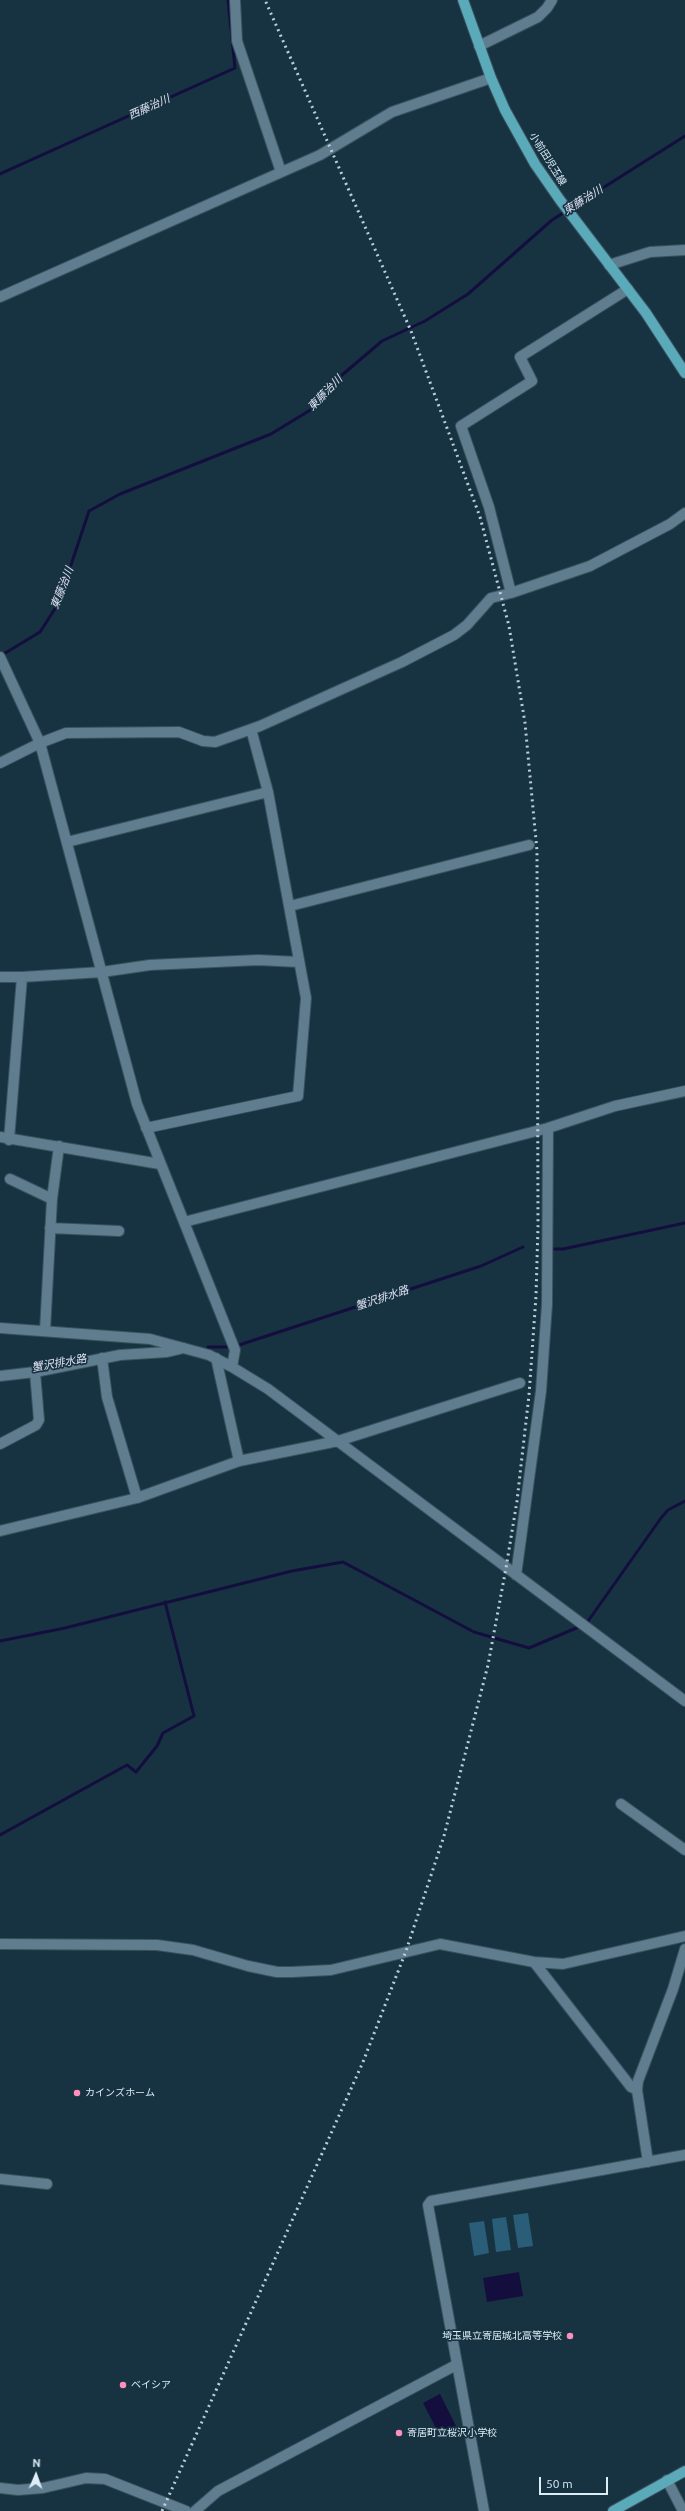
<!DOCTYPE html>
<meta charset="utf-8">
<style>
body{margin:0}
#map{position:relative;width:685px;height:2511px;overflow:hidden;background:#173342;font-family:Ubuntu,sans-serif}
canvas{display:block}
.north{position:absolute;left:16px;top:2455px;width:40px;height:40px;-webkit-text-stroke:3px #173342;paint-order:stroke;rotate:2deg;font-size:11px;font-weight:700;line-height:16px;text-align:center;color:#dcedf6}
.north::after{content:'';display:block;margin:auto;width:14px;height:18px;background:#dcedf6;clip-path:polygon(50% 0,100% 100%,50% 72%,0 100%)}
.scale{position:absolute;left:539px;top:2477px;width:69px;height:18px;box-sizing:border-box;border:2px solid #dcedf6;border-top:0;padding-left:5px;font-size:12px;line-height:14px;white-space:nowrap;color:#dcedf6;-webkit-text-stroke:3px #173342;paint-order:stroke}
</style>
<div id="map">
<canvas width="685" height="2511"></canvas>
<div class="north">N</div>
<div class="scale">50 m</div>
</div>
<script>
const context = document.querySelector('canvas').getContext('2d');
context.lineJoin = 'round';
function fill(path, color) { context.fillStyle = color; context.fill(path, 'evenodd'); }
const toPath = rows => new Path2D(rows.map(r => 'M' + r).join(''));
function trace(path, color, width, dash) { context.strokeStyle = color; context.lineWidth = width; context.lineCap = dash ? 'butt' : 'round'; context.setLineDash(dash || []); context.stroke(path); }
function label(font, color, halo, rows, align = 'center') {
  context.font = font + ' Ubuntu,"Noto Sans JP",sans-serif'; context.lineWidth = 3.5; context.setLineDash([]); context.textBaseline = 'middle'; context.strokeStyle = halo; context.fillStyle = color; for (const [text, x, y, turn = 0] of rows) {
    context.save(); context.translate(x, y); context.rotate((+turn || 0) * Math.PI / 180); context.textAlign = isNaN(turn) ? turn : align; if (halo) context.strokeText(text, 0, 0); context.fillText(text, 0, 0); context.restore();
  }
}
fill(toPath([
 [528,2213,533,2246,518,2248,513,2215],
 [506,2217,511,2250,496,2252,492,2219],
 [484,2221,489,2253,474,2256,469,2223]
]), '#2a5d77');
fill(toPath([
 [519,2272,523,2296,487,2302,483,2278],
 [440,2394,456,2426,439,2434,423,2403]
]), '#140e3f');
trace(toPath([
 [0,174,235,68,228,0],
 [2,655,40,632,58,604,89,511,120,494,271,434,312,409,335,381,382,341,425,321,468,294,552,220,685,136],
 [551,1249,563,1249,685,1223],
 [239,1345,481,1266,523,1247],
 [208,1347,230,1347],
 [586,1624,661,1518,668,1510,685,1501],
 [0,1641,65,1628,292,1571,343,1562,474,1632,529,1648,581,1626],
 [0,1835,127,1765,136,1772,157,1746,163,1733,194,1716,165,1602]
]), '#140e3f', 3);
const minor = toPath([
 [235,0,237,41,281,172],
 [479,46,538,17,547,8,552,0],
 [609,265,650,252,685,250],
 [0,297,320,155,392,112,491,78],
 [511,593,489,507,461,426,532,381,520,357,628,289],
 [0,657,40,743,137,1104,235,1350,232,1367],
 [0,763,40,743,66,733,179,732,203,741,215,742,260,726,402,662,454,635,467,625,491,598,511,593,590,566,670,524,685,513],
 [67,842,268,792],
 [290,906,529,845],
 [0,977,22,977],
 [146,1128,298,1096,306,998,268,792,251,729],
 [0,1137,160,1164],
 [9,1140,22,977,102,972,150,965,258,960,299,962],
 [10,1179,52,1199],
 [184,1222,548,1128,615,1106,685,1091],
 [50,1228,119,1231],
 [0,1328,150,1339,209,1355,232,1367,268,1389,685,1701],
 [45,1331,52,1199,59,1146],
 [102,1358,107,1397,137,1498],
 [216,1358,239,1461],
 [0,1376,35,1372,120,1355,167,1352,184,1348],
 [0,1444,36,1425,39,1420,35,1372],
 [0,1531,137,1498,239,1461,338,1441,520,1383],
 [516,1575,541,1391,547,1304,548,1128],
 [621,1804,685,1850],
 [0,1944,157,1945,193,1950,248,1966,277,1972,292,1972,331,1970,440,1944,534,1962,563,1964,685,1936],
 [534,1962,631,2087,637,2090],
 [648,2162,637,2090,638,2081,673,1989,685,1949],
 [0,2179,47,2184],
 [667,2480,683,2511],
 [0,2488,18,2490,43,2488,86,2478,105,2479,186,2511],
 [195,2511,218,2491,456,2365],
 [484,2511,428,2205,431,2201,685,2155]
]);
const major = toPath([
 [463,0,491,78,505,110,535,164,560,200,646,313,685,373],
 [613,2511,685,2471]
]);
trace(minor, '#39525e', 12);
trace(major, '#39525e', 12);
trace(minor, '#5f7d8e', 10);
trace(major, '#5aaaba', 10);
trace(toPath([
 [162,2511,363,2062,406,1951,444,1836,488,1665,506,1568,517,1501,529,1395,536,1296,538,1227,537,851,525,723,509,626,480,517,411,331,265,0]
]), '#bbced8', 3, [2, 4]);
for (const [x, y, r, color] of [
 [77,2093,4,"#fe8ebc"],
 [570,2336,4,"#fe8ebc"],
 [123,2385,4,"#fe8ebc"],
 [399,2433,4,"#fe8ebc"]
]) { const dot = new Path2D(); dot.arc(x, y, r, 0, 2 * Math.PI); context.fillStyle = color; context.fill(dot); trace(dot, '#173342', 1.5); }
label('10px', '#dcedf6', '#173342', [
 ["小前田児玉線",548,159,58]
]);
label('10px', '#dcedf6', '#173342', [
 ["カインズホーム",85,2093],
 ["埼玉県立寄居城北高等学校",562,2336,"right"],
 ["ベイシア",131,2385],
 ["寄居町立桜沢小学校",407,2433]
], 'left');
label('italic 11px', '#e0e1f3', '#173342', [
 ["西藤治川",149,107,-24],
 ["東藤治川",583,200,-32],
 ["東藤治川",325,393,-46],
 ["東藤治川",62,588,-69],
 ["蟹沢排水路",382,1298,-18],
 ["蟹沢排水路",59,1363,-10]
]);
</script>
